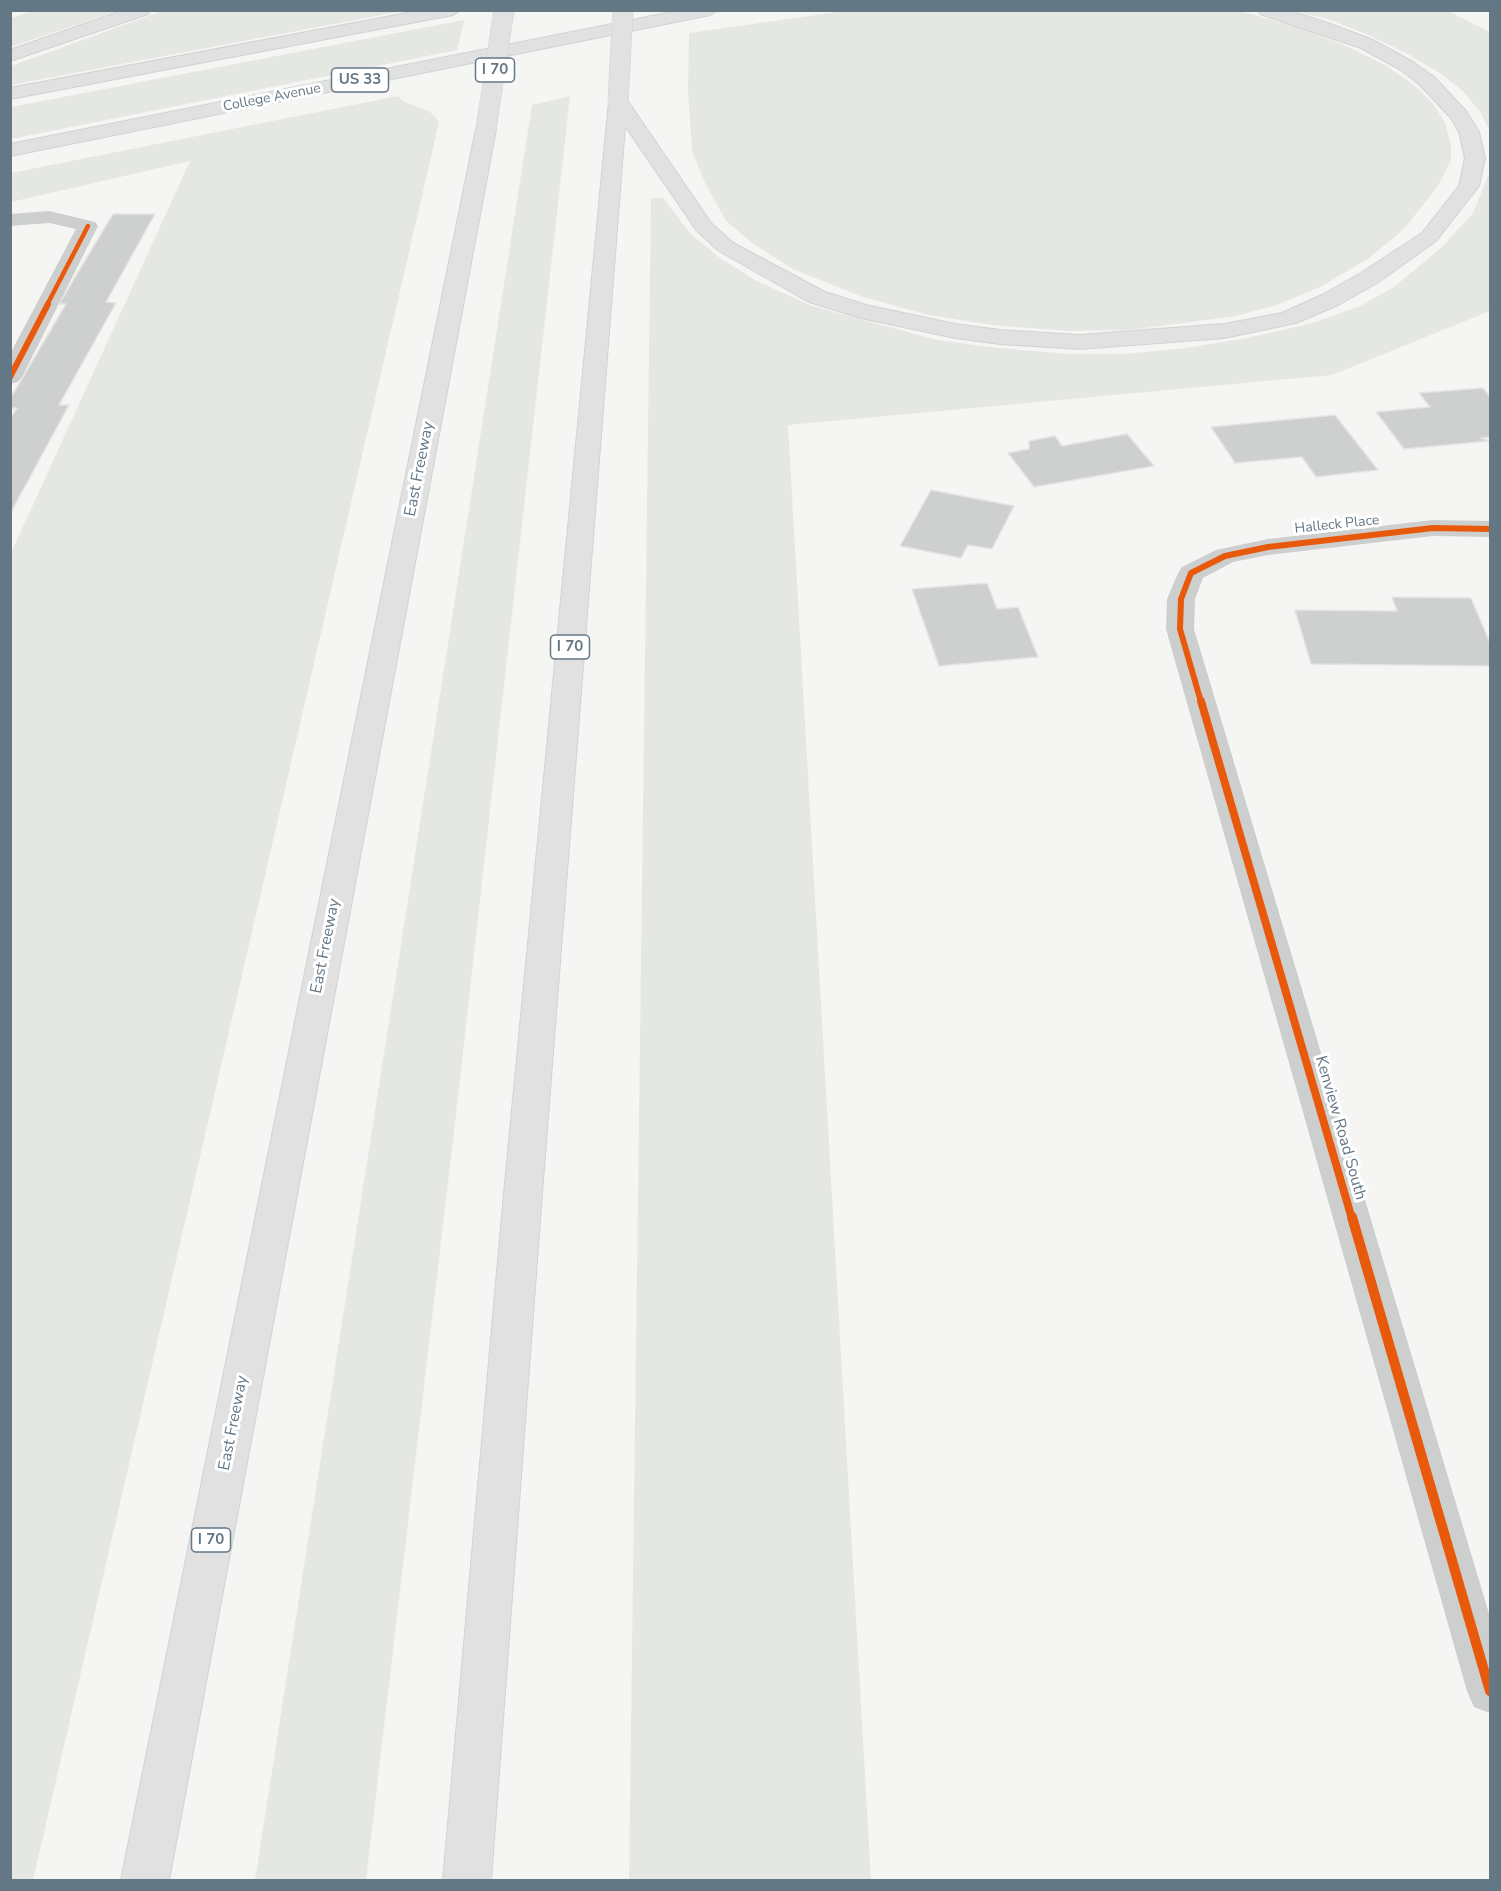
<!DOCTYPE html>
<style>
body{margin:0}
#map{position:relative;width:1501px;height:1891px;overflow:hidden;background:#f5f5f4;font-family:"Nunito Sans",sans-serif}
canvas{display:block}
.frame{position:absolute;inset:0;border:12px solid #647785;pointer-events:none}
</style>
<div id="map">
<canvas width="1501" height="1891"></canvas>
<div class="frame"></div>
</div>
<script>
const context = document.querySelector('canvas').getContext('2d');
context.lineJoin = 'round';
function fill(path, color) { context.fillStyle = color; context.fill(path, 'evenodd'); }
const toPath = rows => new Path2D(rows.map(r => 'M' + r).join(''));
function trace(path, color, width, dash) { context.strokeStyle = color; context.lineWidth = width; context.lineCap = dash ? 'butt' : 'round'; context.setLineDash(dash || []); context.stroke(path); }
function label(font, color, halo, rows, align = 'center') {
  context.font = font + ' "Nunito Sans",sans-serif'; context.lineWidth = 6; context.setLineDash([]); context.textBaseline = 'middle'; context.strokeStyle = halo; context.fillStyle = color; for (const [text, x, y, turn = 0] of rows) {
    context.save(); context.translate(x, y); context.rotate((+turn || 0) * Math.PI / 180); context.textAlign = isNaN(turn) ? turn : align; if (halo) context.strokeText(text, 0, 0); context.fillText(text, 0, 0); context.restore();
  }
}
fill(toPath([
 [165,10,403,10,403,11,11,85,11,66],
 [852,10,1233,10,1252,14,1299,28,1342,44,1385,65,1414,85,1434,105,1445,123,1451,145,1451,160,1438,186,1404,229,1369,258,1322,286,1277,305,1236,316,1129,330,1067,331,992,325,928,315,860,296,793,269,752,243,726,221,705,183,692,151,688,89,689,33],
 [32,11,32,10,116,11,11,47,11,18],
 [1294,11,1448,11,1490,32,1490,131,1480,112,1463,91,1441,74,1408,54,1364,33,1327,19],
 [464,20,457,50,11,139,11,107],
 [398,96,405,102,429,111,439,121,437,131,33,1880,11,1880,11,553,190,161,11,202,11,173],
 [570,96,457,1106,366,1880,255,1880,532,105],
 [1490,171,1490,311,1332,375,788,425,871,1880,629,1880,651,198,663,198,690,233,720,258,757,281,812,306,937,340,997,348,1071,354,1125,354,1186,348,1247,338,1313,323,1360,306,1394,287,1443,246,1473,213]
]), '#e5e8e2');
const building = toPath([
 [113,214,155,214,106,302,116,303,59,405,69,405,10,514,10,419,17,408,10,408,10,399,66,304,59,304,113,214],
 [1483,388,1490,397,1490,437,1481,438,1489,441,1404,449,1376,412,1430,407,1419,393,1483,388],
 [1335,415,1378,470,1316,477,1302,457,1235,463,1211,427,1335,415],
 [1127,434,1154,466,1034,487,1008,453,1029,449,1029,441,1055,436,1062,446,1127,434],
 [931,490,1014,506,992,549,968,545,961,558,900,546,931,490],
 [987,583,997,609,1018,607,1038,657,939,666,912,589,987,583],
 [1392,597,1471,598,1490,643,1490,666,1311,664,1295,610,1397,611,1392,597]
]);
fill(building, '#ced0d0');
trace(building, '#e4e4e4', 1.5);
const major = toPath([
 [423,10,461,10,453,15,10,99,10,88,423,10]
]);
const highway = toPath([
 [124,10,150,10,148,14,10,61,10,50,124,10],
 [682,10,718,10,710,15,10,156,10,144,682,10],
 [1258,10,1286,10,1325,22,1373,40,1413,62,1434,77,1466,111,1479,132,1485,158,1479,186,1436,241,1377,283,1338,305,1296,323,1224,338,1080,349,1000,344,955,338,861,318,809,302,719,251,697,231,625,126,542,1193,491,1880,443,1880,504,1193,609,101,611,97,625,97,711,223,733,243,825,292,866,305,955,324,1000,330,1080,335,1224,324,1282,313,1322,295,1361,273,1422,233,1459,186,1465,158,1459,132,1451,118,1420,85,1401,70,1361,48,1260,14,1258,10],
 [486,123,493,125,496,129,169,1880,121,1880,476,129,479,125,486,123]
]);
trace(major, '#d0d1d2', 2);
trace(highway, '#d1d3d3', 2);
fill(toPath([
 [49,211,95,222,98,226,22,377,18,382,10,384,10,354,76,229,49,223,10,226,10,214,49,211],
 [1433,520,1490,521,1490,537,1433,536,1268,555,1233,562,1203,578,1195,599,1194,629,1490,1617,1490,1713,1474,1707,1467,1691,1166,629,1167,599,1178,573,1182,567,1216,550,1268,539,1433,520]
]), '#cdcfcf');
fill(major, '#e1e1e2');
fill(highway, '#e1e1e2');
const highwayBridge = toPath([
 [618,101,623,10],
 [486,129,504,10]
]);
trace(highwayBridge, '#d1d3d3', 21, []);
trace(highwayBridge, '#e1e1e2', 20);
trace(toPath([
 [47,305,88,226]
]), '#e8590c', 4.5);
trace(toPath([
 [10,377,48,304],
 [1201,702,1180,629,1181,599,1191,573,1225,556,1268,547,1433,528,1490,529]
]), '#e8590c', 6);
trace(toPath([
 [1201,701,1352,1219]
]), '#e8590c', 8);
trace(toPath([
 [1352,1217,1490,1691]
]), '#e8590c', 10);
label('14px', '#647785', '#fff', [
 ["College Avenue",272,98,-11],
 ["Halleck Place",1337,525,-6]
]);
for (const [x, y, w] of [
 [495,70,39],
 [360,80,57],
 [570,647,39],
 [211,1540,39]
]) { const box = new Path2D(); box.roundRect(x - w / 2, y - 12, w, 24, 4.5); context.fillStyle = '#fff'; context.fill(box); trace(box, '#647785', 1.5); }
label('bold 15px', '#647785', null, [
 ["I 70",495,70],
 ["US 33",360,80],
 ["I 70",570,647],
 ["I 70",211,1540]
]);
label('16px', '#647785', '#fff', [
 ["East Freeway",420,469,-79],
 ["East Freeway",326,946,-79],
 ["Kenview Road South",1340,1128,74],
 ["East Freeway",234,1423,-79]
]);
</script>
